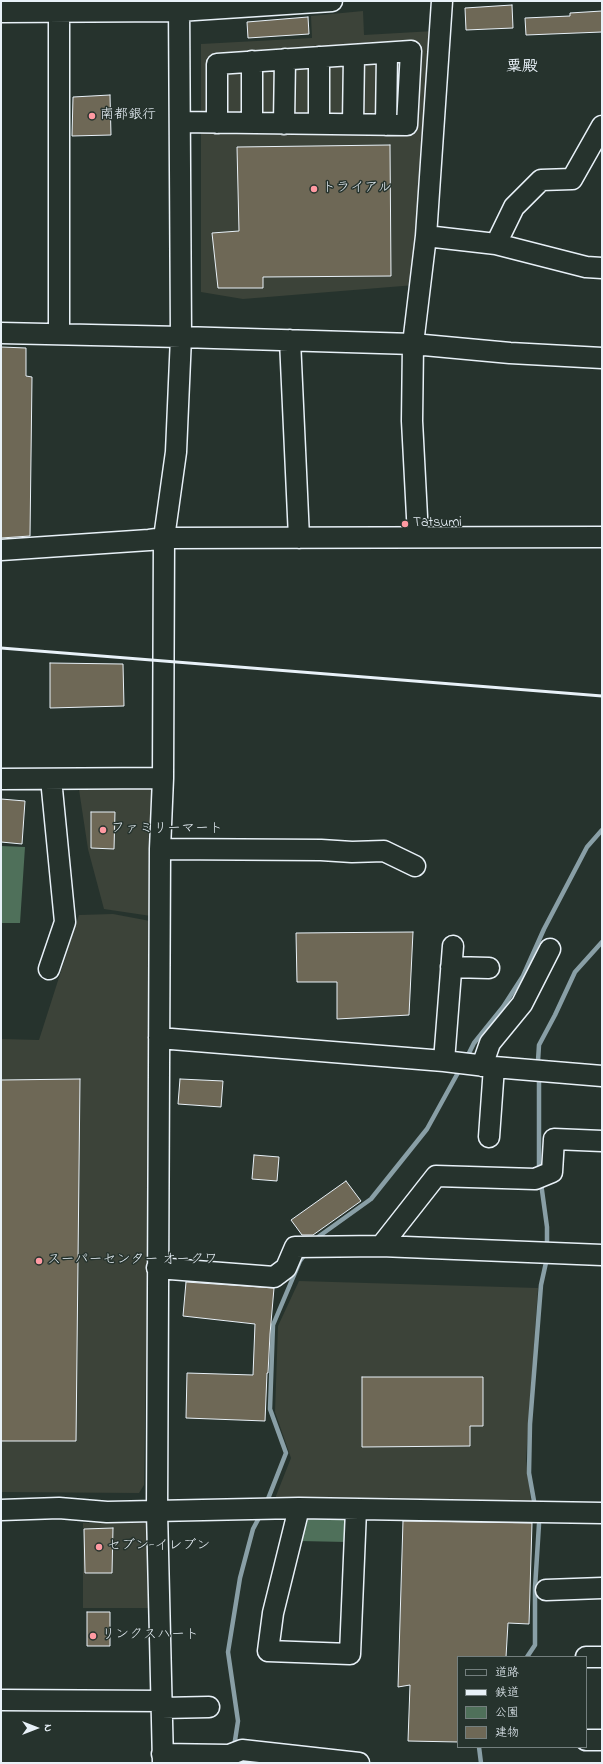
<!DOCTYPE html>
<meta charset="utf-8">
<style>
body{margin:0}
#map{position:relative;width:603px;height:1764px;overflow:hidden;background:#26332d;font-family:"Indie Flower","Klee One",sans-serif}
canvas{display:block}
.frame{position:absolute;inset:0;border:2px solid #e8f1f8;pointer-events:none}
.legend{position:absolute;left:457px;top:1656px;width:130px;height:92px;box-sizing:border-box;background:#26332d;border:1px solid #747f7e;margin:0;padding:5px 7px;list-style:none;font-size:12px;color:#e8f1f8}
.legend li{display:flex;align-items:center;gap:8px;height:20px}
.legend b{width:20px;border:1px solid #747f7e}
.north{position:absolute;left:16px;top:1708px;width:40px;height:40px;-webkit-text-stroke:3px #26332d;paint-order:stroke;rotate:90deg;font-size:11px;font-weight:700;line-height:16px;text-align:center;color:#e8f1f8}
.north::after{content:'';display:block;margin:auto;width:14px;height:18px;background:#e8f1f8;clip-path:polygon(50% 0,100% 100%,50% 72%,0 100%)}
</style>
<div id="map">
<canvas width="603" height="1764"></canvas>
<div class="frame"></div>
<ul class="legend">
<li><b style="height:5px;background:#26332d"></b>道路</li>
<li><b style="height:5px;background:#e8f1f8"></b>鉄道</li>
<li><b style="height:11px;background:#4f705a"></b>公園</li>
<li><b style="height:11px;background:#6e6856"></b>建物</li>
</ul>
<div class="north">N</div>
</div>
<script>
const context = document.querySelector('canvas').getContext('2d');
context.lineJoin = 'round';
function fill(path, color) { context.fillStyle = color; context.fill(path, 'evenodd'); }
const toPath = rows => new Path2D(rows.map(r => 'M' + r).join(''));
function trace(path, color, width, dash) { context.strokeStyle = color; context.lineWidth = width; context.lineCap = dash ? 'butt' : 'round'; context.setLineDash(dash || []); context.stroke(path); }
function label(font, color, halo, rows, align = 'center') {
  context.font = font + ' "Indie Flower","Klee One",sans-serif'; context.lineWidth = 3; context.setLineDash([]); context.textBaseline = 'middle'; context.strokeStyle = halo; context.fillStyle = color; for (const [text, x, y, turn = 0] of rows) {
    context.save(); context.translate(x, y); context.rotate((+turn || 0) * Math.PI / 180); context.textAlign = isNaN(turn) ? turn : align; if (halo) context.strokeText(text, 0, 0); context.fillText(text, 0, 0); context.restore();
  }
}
fill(toPath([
 [363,11,364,35,434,31,415,285,243,299,201,292,201,44,312,38,311,16],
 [78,783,153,787,151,916,104,909,88,849],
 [113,914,150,921,151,1088,144,1485,139,1493,1,1492,1,1039,39,1040,79,915],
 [299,1281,538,1288,526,1459,531,1502,274,1501,291,1458,275,1412,278,1326],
 [83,1523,150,1523,150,1608,83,1608]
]), '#3c4339');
fill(toPath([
 [1,846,25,847,20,923,1,923],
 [314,1514,347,1518,347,1542,299,1541,305,1519]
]), '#4f705a');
trace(toPath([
 [466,1059,474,1043,503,1007,523,976,544,929,587,847,602,830],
 [538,1061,539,1045,555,1015,575,972,602,942],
 [539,1079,539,1172],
 [541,1183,547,1227,547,1249],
 [315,1241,318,1237,371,1199,427,1129,460,1069],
 [534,1501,529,1473,530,1424,541,1285,547,1258],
 [266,1504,286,1453,270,1409,273,1325,300,1261,306,1253],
 [527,1657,535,1645,535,1588,539,1524],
 [234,1747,238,1721,228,1652,240,1578,253,1529,261,1514],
 [479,1747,481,1763]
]), '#899fa6', 4.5);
const building = toPath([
 [512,5,513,28,466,30,465,8,512,5],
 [602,11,602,32,526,35,525,18,570,16,570,13,602,11],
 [308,17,309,34,248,38,247,22,308,17],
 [110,95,111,135,72,136,73,97,110,95],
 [390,145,391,276,263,277,263,288,218,288,212,233,239,231,237,147,390,145],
 [1,347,26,348,26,376,32,377,30,536,1,538,1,347],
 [50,663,123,664,124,706,50,708,50,663],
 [1,799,25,801,22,844,1,842,1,799],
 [91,812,115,812,114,849,91,848,91,812],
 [413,932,409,1015,337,1019,337,982,297,982,296,933,413,932],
 [80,1079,76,1441,1,1441,1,1080,80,1079],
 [180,1079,223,1081,221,1107,178,1104,180,1079],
 [254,1155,279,1157,277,1181,252,1179,254,1155],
 [346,1181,361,1201,313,1235,302,1235,291,1220,346,1181],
 [186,1282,274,1288,270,1334,268,1373,267,1373,265,1421,186,1418,187,1373,253,1375,255,1324,183,1316,186,1282],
 [362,1377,483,1377,483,1426,470,1426,470,1446,362,1447,362,1377],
 [403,1521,532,1523,529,1624,508,1623,506,1657,458,1657,458,1742,408,1741,410,1685,398,1687,403,1521],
 [113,1528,112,1573,85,1573,84,1529,113,1528],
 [87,1612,110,1612,110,1646,87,1646,87,1612]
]);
fill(building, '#6e6856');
trace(building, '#e8f1f8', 1);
const minor = toPath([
 [1,12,179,11,332,1],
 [59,12,59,334],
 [319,57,319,124],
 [180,122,407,125,411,51,217,64,217,123],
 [252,123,252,61],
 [284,124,285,59],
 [353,124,354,55],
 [386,125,387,53],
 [426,236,496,244,586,267,602,268],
 [496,244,514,207,541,180,572,179,602,126],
 [1,333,181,337,179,1],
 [290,340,299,538],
 [418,536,412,421,413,344,426,236,442,1],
 [1,550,149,540,164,538,602,537],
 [163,778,164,538,176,452,181,337,413,344,510,353,602,358],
 [1,779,163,778,160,849,157,1511,163,1763],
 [160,849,321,850,352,852,384,851,415,866],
 [451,967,489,968],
 [49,969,65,922,51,779],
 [159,1038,444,1061,494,1067,602,1076],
 [444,1061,453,946],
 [482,1066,490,1043,522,1004,550,949],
 [489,1137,494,1067],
 [381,1246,436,1176,535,1179,552,1172,554,1139,602,1141],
 [157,1268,274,1277,286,1268,295,1247,381,1246,602,1255],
 [299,1508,273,1613,268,1651,350,1654,356,1510],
 [1,1510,59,1508,107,1512,299,1508,602,1513],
 [546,1590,602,1588],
 [586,1657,602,1657],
 [1,1700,162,1701],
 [162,1708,209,1707],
 [586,1740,602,1740],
 [162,1754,229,1755,242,1750,359,1763]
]);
trace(minor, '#e8f1f8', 23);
trace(minor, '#26332d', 20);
trace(toPath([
 [1,648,602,696]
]), '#e8f1f8', 3);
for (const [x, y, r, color] of [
 [92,116,4,"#ff9aa2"],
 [314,189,4,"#ff9aa2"],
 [405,524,4,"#ff9aa2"],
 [103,830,4,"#ff9aa2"],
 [39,1261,4,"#ff9aa2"],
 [99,1547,4,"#ff9aa2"],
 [93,1636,4,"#ff9aa2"]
]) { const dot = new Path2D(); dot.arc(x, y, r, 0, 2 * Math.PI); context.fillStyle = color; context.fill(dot); trace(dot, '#26332d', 1.5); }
label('14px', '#e8f1f8', '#26332d', [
 ["南都銀行",100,116],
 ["トライアル",322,189],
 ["Tatsumi",413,524],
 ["ファミリーマート",111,830],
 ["スーパーセンター オークワ",47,1261],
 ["セブン-イレブン",107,1547],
 ["リンクスハート",101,1636]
], 'left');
label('bold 16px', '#e8f1f8', '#26332d', [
 ["粟殿",522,68]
]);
</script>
